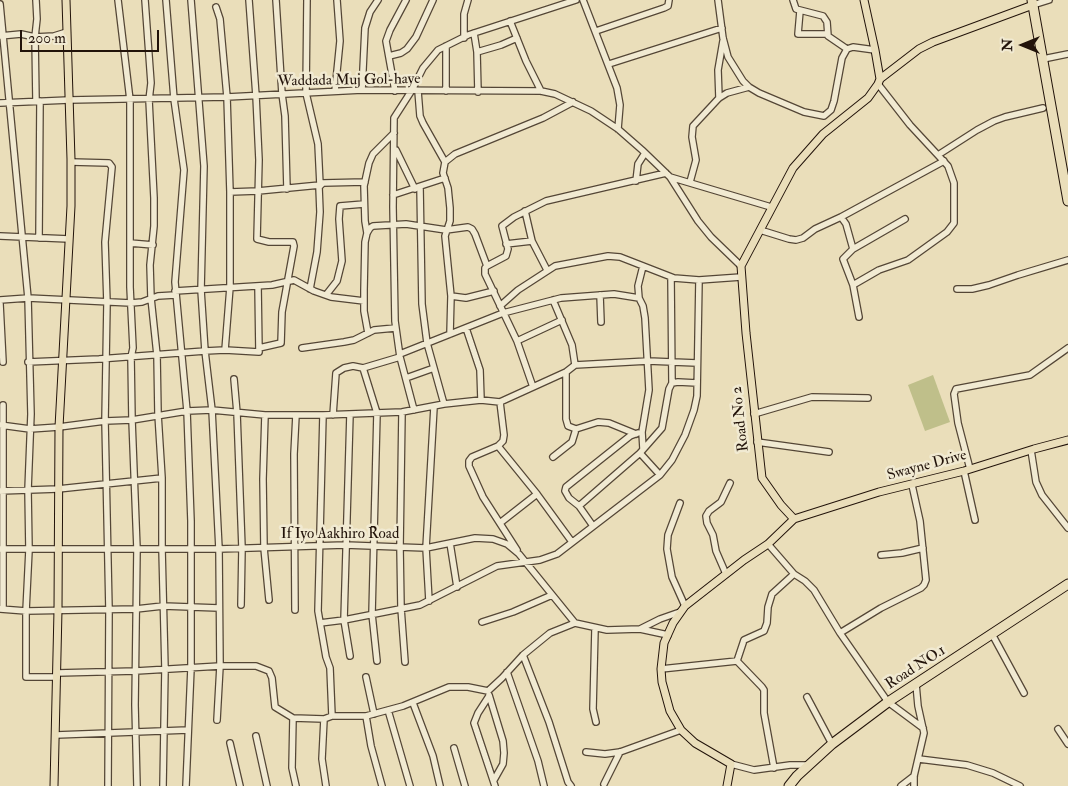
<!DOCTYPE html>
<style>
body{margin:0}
#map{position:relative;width:1068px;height:786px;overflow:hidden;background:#eadeba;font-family:"IM FELL Double Pica",serif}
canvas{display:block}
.north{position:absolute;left:998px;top:20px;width:50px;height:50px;-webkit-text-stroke:4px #f1ead2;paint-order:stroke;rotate:270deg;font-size:14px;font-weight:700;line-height:20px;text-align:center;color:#22130a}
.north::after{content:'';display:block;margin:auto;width:18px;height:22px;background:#22130a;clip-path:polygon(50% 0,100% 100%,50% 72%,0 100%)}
.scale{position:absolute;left:20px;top:30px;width:139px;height:22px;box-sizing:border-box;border:2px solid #22130a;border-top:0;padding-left:6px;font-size:15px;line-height:18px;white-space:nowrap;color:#22130a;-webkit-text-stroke:4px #f1ead2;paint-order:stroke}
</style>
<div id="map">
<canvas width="1068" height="786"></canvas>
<div class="north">N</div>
<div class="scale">200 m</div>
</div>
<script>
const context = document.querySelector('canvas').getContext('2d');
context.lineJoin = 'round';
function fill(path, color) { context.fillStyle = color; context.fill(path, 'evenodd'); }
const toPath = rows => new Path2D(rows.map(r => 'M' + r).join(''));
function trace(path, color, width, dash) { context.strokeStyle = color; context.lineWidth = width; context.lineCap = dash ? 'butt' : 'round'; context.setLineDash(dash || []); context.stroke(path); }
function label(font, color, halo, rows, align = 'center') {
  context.font = font + ' "IM FELL Double Pica",serif'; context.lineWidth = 5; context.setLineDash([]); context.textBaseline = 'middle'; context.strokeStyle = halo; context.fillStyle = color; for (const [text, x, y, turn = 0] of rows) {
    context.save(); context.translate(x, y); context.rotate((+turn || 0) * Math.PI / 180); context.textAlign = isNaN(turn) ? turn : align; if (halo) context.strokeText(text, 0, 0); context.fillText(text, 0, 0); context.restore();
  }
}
fill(toPath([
 [933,375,950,422,925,431,908,385]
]), '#bfbf8a');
const minor = toPath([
 [36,0,37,19,35,37,36,101],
 [118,0,130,100,130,287,133,348,131,357,132,420,137,549,135,705,137,786],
 [145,0,151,83,149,100,154,198,154,226,150,265,151,298,157,355,158,414,162,478,162,549,165,669,163,786],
 [166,0,174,99,184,170,175,282,187,411,191,521,191,668,186,786],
 [249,0,256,96,259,160,257,239,269,242,293,242,294,246,282,312,281,343,259,348],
 [276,0,282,94,285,116,287,189],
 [583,0,617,88,620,105,618,129],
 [718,0,723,38,728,57,743,81,749,87,759,93,804,112,824,116,831,110,834,101,842,58,847,49,853,47,875,50],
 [793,0,796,9,823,16,827,22,828,36,847,49],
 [0,4,28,298,31,414,28,490,29,550,26,611,26,677,57,677],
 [1033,5,1049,0],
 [216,7,220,19,227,97,230,192,230,287,225,350,205,351,212,410,219,549,220,666,217,720],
 [800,11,798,34,827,34],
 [510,21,526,61,541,91],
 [596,31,664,8,668,6,669,0],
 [474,33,477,52,478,92],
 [0,36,21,34,35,37,54,36,67,32],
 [464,38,464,14,468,0],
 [477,52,501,45,517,38],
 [389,56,401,53,407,49,416,37,433,0],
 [1043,59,1068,54],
 [609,64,722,28],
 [362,90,365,28,370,12,378,0],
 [335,91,340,41,337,0],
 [395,91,386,41,390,30,406,0],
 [418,91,420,116,423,123,445,162],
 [446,91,446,46],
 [719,98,718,70,723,41],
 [0,103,69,100,227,97,362,90,541,91,555,94,591,111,618,129,642,150,670,177,698,221,711,237,741,266],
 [396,150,415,189],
 [938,155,977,130,994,121,1005,117,1043,108],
 [71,162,109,163,112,167,105,242,107,303,105,421,109,610,108,786],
 [670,177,771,207],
 [636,181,638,164,645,153],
 [690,182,696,160,692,137,693,126,719,98,727,93,749,87],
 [420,187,422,304,427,343,444,404],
 [230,192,258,191,320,185,318,144,306,93,307,0],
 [393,195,445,178],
 [525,211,532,241,547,270],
 [841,217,846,224,853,249],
 [760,230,789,239,796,240,803,238,815,229,841,217,944,161],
 [367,233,365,221,364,186,369,163,373,154,394,133],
 [0,236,69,239],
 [39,238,40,101],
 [130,243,153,245],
 [506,244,532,241],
 [487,266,506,256,508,249,502,226,514,217,546,201,666,173],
 [643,266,638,286,639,298,643,306,645,318,649,390,642,432,643,449],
 [853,285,879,270,908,260,947,232,954,223,954,183,948,166,910,125,878,84],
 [310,289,317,252,320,212,319,187,323,183,365,182],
 [957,289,972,289,989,285,1018,275,1068,260],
 [175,291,272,285,294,280,314,291,331,297,364,301],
 [326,295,337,281,342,261,339,219,340,206,364,204],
 [600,295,601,322],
 [451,296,466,298,494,291],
 [0,300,28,298,131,303,142,302,158,296,175,295],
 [553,300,572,345,575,365],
 [0,304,3,362],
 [500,306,518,290,555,266,608,256,620,257,674,278,699,280,741,277],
 [859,317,853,285,843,259,853,249,905,219],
 [466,328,480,370,481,400],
 [368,333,364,311,364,290,365,242,367,233,370,228,373,226,406,224,446,230,468,227,472,229,475,234,487,266,485,268,485,274,517,341,533,387],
 [450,334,451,296,445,236,450,221,450,208,448,188,443,173,445,162,455,154,543,118,573,102],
 [517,341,562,320],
 [302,348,344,342,354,340,374,330,395,328],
 [225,350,259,352,258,286],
 [400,354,503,313,561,298,614,294,639,298],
 [28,362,99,359,205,351,201,290,204,166,191,0],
 [566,372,566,419,568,426,576,429,598,422,609,423,636,434],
 [406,378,434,368],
 [234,379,237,413,242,548,241,605],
 [672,383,678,382,697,383],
 [500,402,504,435,503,441,498,446,537,494,572,542],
 [414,410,400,357,395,321,393,207,394,118,412,90,423,68,438,50,468,35,576,0],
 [402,412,400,547,401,608,405,662],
 [350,414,344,620,420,605,497,566,540,560,557,554,660,475,672,460,685,435,694,410,697,396,699,280],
 [754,414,812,397,868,398],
 [265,415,263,479,264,548,269,600],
 [323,415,318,611,326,657,330,668,332,716],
 [333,415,336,373,344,368,353,366,363,368],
 [0,425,30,429,59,427,105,421,132,420,187,411,212,410,265,415,323,415,402,412,444,404,481,400,500,402,566,372,575,365,648,361,697,363],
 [757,442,829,452],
 [498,446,472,457,469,461,469,466,483,497,517,550],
 [1031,450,1036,482,1042,495,1068,528],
 [640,453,660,475],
 [553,457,572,442,576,429],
 [970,469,958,423,954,394,956,389,1030,375,1068,348],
 [964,471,975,520],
 [0,491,58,489,162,478],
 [680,503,668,535,667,549,672,577,685,606],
 [579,506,569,498,565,491,566,487,630,436,638,433],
 [500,523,537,494],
 [593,526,579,506,640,453,662,428,669,389,672,383,671,277],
 [450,543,457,587],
 [768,544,794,574,805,581,814,590,840,633,888,702,923,728],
 [0,549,219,549,345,545,426,548,475,538,493,539,507,544,519,554,575,623,607,630,640,629,668,635],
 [881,555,902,553,923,548],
 [726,574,716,551,713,535,707,523,706,516,709,511,721,502,730,483],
 [429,601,426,548,434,407],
 [0,609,26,611,136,609,163,606,219,608],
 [3,609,3,405],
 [295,610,294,454,296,415],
 [482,622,513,612,552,595],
 [320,623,344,620,350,656],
 [595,629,593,709,596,722],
 [640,629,660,619,680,612],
 [840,633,881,608,921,588,924,585,926,580,920,521,912,485],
 [992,634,1024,693],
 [523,655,549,722,568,782,571,786],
 [377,661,372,614,377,413,363,368,400,357],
 [661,669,737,661],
 [507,672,538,761,544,786],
 [57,673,136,671,220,666,256,666,269,671,272,678,275,707,293,718],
 [366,677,374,714],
 [488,691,502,678,523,655,550,633,575,623],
 [489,695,503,741,504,753,503,764,494,780],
 [489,696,478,713,474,723,495,786],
 [807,697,832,744],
 [413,703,433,756,440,786],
 [388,710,410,786],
 [366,716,371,746,382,786],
 [324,719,322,759,326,786],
 [1058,729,1068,744],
 [56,735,188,730],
 [256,736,267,786],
 [230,743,240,786],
 [454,748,465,786],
 [586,752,605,754,620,752,681,730],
 [919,759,967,765,993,773,1020,786],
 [731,764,754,770,790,765,809,765],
 [774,768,764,713,764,690,762,687,737,661,744,640,764,631,767,623,768,607,772,594,794,574],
 [604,784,620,752],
 [296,786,292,768,293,718,324,719,332,716,366,716,403,706,449,687,468,687,488,691],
 [901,786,914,776],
 [914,786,914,776,924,733,918,706,916,684]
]);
const major = toPath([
 [880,79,919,49,933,42,1033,5],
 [794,519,879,492,964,471,1034,449,1068,440],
 [54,786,58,610,59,427,71,206,71,159,66,0],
 [727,786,731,764,695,743,681,730,670,711,662,682,661,669,664,643,673,623,685,606,744,560,768,544,794,519,781,505,762,478,746,333,741,266,793,168,823,134,868,98,878,84,880,79,875,50,864,0]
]);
const highway = toPath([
 [1032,0,1068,201],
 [789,786,797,776,832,744,888,702,1068,584]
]);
trace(minor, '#544636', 8);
trace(major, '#22130a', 9);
trace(highway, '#22130a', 11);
trace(minor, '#f1ead2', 5.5);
trace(major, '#eadeba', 7);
trace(highway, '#eadeba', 9);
label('15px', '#22130a', '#f1ead2', [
 ["Waddada Muj Gol-haye",349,81,-1],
 ["Road No 2",741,419,-96],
 ["Swayne Drive",927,466,-15],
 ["If Iyo Aakhiro Road",340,535],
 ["Road NO.1",916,668,-33]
]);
</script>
